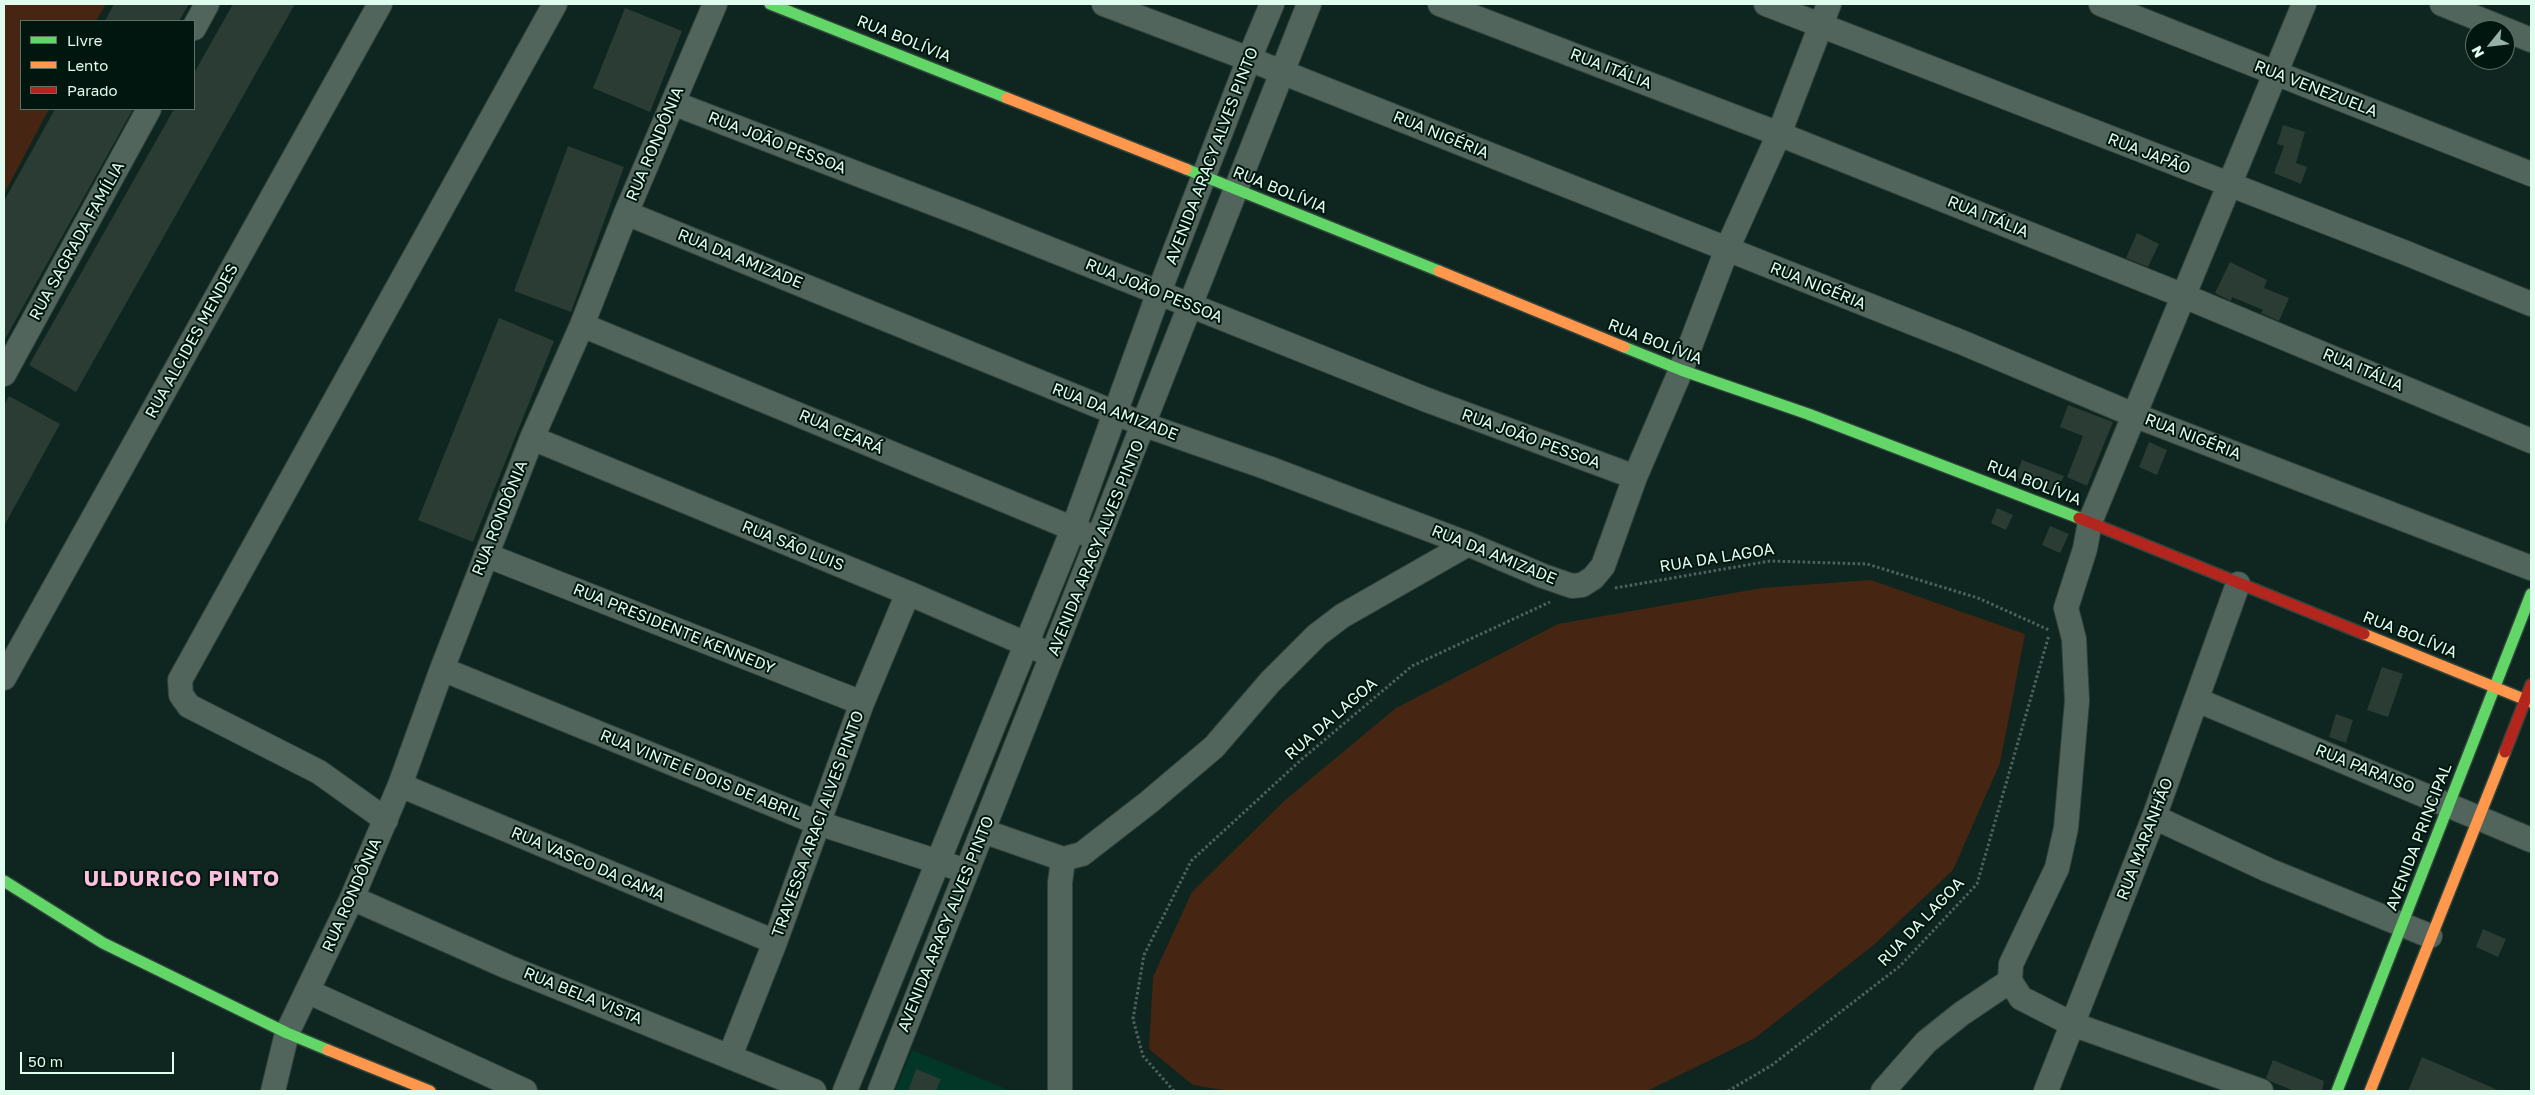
<!DOCTYPE html>
<meta charset="utf-8">
<style>
body{margin:0}
#map{position:relative;width:2535px;height:1095px;overflow:hidden;background:#0e261f;font-family:"Golos Text",sans-serif}
canvas{display:block}
.frame{position:absolute;inset:0;border:5px solid #dffcef;pointer-events:none}
.legend{position:absolute;left:20px;top:20px;width:175px;height:90px;box-sizing:border-box;background:#01160e;border:1px solid #5a7268;margin:0;padding:6px 9px;list-style:none;font-size:15px;color:#dffcef}
.legend li{display:flex;align-items:center;gap:10px;height:25px}
.legend b{width:25px;border:1px solid #5a7268}
.north{position:absolute;left:2465px;top:20px;width:50px;height:50px;box-sizing:border-box;background:#01160e;border:1px solid #5a7268;border-radius:50%;rotate:241deg;font-size:14px;font-weight:700;line-height:20px;text-align:center;color:#dffcef}
.north::after{content:'';display:block;margin:auto;width:18px;height:22px;background:#96b1a6;clip-path:polygon(50% 0,100% 100%,50% 72%,0 100%)}
.scale{position:absolute;left:20px;top:1052px;width:154px;height:22px;box-sizing:border-box;border:2px solid #dffcef;border-top:0;padding-left:6px;font-size:15px;line-height:18px;white-space:nowrap;color:#dffcef;-webkit-text-stroke:4px #01160e;paint-order:stroke}
</style>
<div id="map">
<canvas width="2535" height="1095"></canvas>
<div class="frame"></div>
<ul class="legend">
<li><b style="height:6px;background:#63d668"></b>Livre</li>
<li><b style="height:6px;background:#ff974d"></b>Lento</li>
<li><b style="height:6px;background:#b3261e"></b>Parado</li>
</ul>
<div class="north">N</div>
<div class="scale">50 m</div>
</div>
<script>
const context = document.querySelector('canvas').getContext('2d');
context.lineJoin = 'round';
function fill(path, color) { context.fillStyle = color; context.fill(path, 'evenodd'); }
const toPath = rows => new Path2D(rows.map(r => 'M' + r).join(''));
function trace(path, color, width, dash) { context.strokeStyle = color; context.lineWidth = width; context.lineCap = dash ? 'butt' : 'round'; context.setLineDash(dash || []); context.stroke(path); }
function label(font, color, halo, rows, align = 'center') {
  context.font = font + ' "Golos Text",sans-serif'; context.lineWidth = 4; context.setLineDash([]); context.textBaseline = 'middle'; context.strokeStyle = halo; context.fillStyle = color; for (const [text, x, y, turn = 0] of rows) {
    context.save(); context.translate(x, y); context.rotate((+turn || 0) * Math.PI / 180); context.textAlign = isNaN(turn) ? turn : align; if (halo) context.strokeText(text, 0, 0); context.fillText(text, 0, 0); context.restore();
  }
}
fill(toPath([
 [912,1050,1011,1091,895,1091]
]), '#023626');
fill(toPath([
 [4,4,106,4,96,21,21,21,21,109,49,109,4,194],
 [1871,580,2025,634,2000,763,1953,870,1875,944,1755,1038,1647,1091,1229,1091,1193,1085,1149,1049,1153,977,1192,892,1284,801,1396,708,1558,624,1762,588]
]), '#462612');
fill(toPath([
 [114,4,189,4,179,21,105,21],
 [233,4,295,4,76,392,29,365,174,109,194,109,194,73],
 [625,8,682,31,650,112,593,88],
 [55,109,133,109,4,341,4,201],
 [2283,125,2305,132,2296,163,2307,167,2301,184,2274,173,2284,146,2277,144],
 [568,146,624,167,571,312,514,291],
 [2137,233,2159,244,2148,267,2126,258],
 [2230,262,2267,280,2264,288,2289,298,2279,321,2261,313,2263,310,2232,297,2231,301,2215,293],
 [499,318,554,341,473,542,418,520],
 [9,396,60,424,4,526,4,405],
 [2068,405,2113,422,2087,486,2067,477,2083,436,2060,427],
 [2149,442,2167,450,2157,475,2139,467],
 [2022,460,2064,476,2056,492,2015,477],
 [1997,508,2013,515,2006,530,1991,523],
 [2050,526,2069,534,2060,553,2042,545],
 [2382,667,2403,674,2388,717,2367,710],
 [2336,714,2353,720,2346,743,2329,737],
 [2483,929,2506,939,2498,957,2476,947],
 [2422,1057,2500,1091,2408,1091],
 [2273,1060,2324,1081,2322,1091,2294,1091,2270,1081,2266,1078],
 [916,1069,941,1079,936,1091,908,1091]
]), '#2a3c33');
const street = toPath([
 [1104,4,1249,59,1961,342,2134,415,2531,568],
 [1440,4,1779,134,2184,296,2531,441],
 [1766,4,2406,253,2531,304],
 [2101,4,2531,174],
 [2442,4,2531,40],
 [194,28,207,4],
 [673,103,972,218,1427,400,1635,477],
 [626,213,1145,425,1268,468,1468,544,1543,576,1572,586,1582,585,1593,578,1603,566,1635,477,1681,370,1727,249,1779,134,1829,4],
 [582,325,1086,534],
 [4,374,149,109],
 [532,438,908,593,1040,650],
 [486,555,862,703],
 [442,669,818,823,954,867],
 [4,678,380,4],
 [2197,700,2531,840],
 [400,785,775,942],
 [2154,817,2268,870,2430,936],
 [386,820,319,772,189,706,181,695,180,680,555,4],
 [983,831,1063,859,1082,854,1149,802,1214,747,1270,682,1317,635,1342,616,1468,544],
 [352,898,508,967,814,1091],
 [307,991,525,1091],
 [730,1056,775,942,862,703,908,593],
 [273,1091,287,1033,352,898,400,785,442,669,532,438,582,325,626,213,715,4],
 [845,1091,1073,529,1159,292,1249,59,1272,4],
 [880,1091,1309,4],
 [1060,1091,1060,883,1063,859],
 [1883,1091,1926,1042,1961,1014,2010,981],
 [2046,1091,2154,817,2238,584],
 [2261,1091,2072,1024,2021,998,2010,981,2011,964,2057,868,2066,828,2077,701,2074,639,2066,608,2085,549,2090,522,2304,4]
]);
const fast = toPath([
 [770,4,1007,98],
 [1186,169,1439,271],
 [1624,347,1681,370,1808,414,2079,518],
 [4,881,103,943,287,1033,328,1050],
 [2337,1091,2531,594]
]);
const slow = toPath([
 [1007,98,1186,169],
 [1439,271,1624,347],
 [2364,634,2531,702],
 [328,1050,430,1091],
 [2370,1091,2505,752]
]);
const jam = toPath([
 [2079,518,2364,634],
 [2505,752,2531,685]
]);
trace(street, '#30433c', 26);
trace(fast, '#30433c', 14);
trace(slow, '#30433c', 14);
trace(jam, '#30433c', 14);
trace(toPath([
 [1615,588,1770,561,1867,564,1978,598,2049,630],
 [1174,1091,1143,1056,1133,1019,1144,955,1191,861,1302,759,1412,666,1550,602],
 [1728,1091,1772,1065,1900,966,1977,884,2049,635]
]), '#4f625b', 3, [2.5, 2.5]);
trace(street, '#51655d', 24);
trace(fast, '#63d668', 11);
trace(slow, '#ff974d', 11);
trace(jam, '#b3261e', 11);
label('16px', '#dffcef', '#01160e', [
 ["RUA BOLÍVIA",904,39,22],
 ["RUA ITÁLIA",1611,69,21],
 ["RUA VENEZUELA",2316,89,21],
 ["RUA NIGÉRIA",1441,135,22],
 ["RUA JOÃO PESSOA",777,143,21],
 ["RUA RONDÔNIA",655,144,-67],
 ["RUA JAPÃO",2149,154,21],
 ["AVENIDA ARACY ALVES PINTO",1212,156,-69],
 ["RUA BOLÍVIA",1280,190,22],
 ["RUA ITÁLIA",1988,217,22],
 ["RUA SAGRADA FAMÍLIA",77,241,-61],
 ["RUA DA AMIZADE",740,259,22],
 ["RUA NIGÉRIA",1818,286,22],
 ["RUA JOÃO PESSOA",1154,291,22],
 ["RUA ALCIDES MENDES",192,341,-61],
 ["RUA BOLÍVIA",1655,342,21],
 ["RUA ITÁLIA",2363,370,23],
 ["RUA DA AMIZADE",1115,412,21],
 ["RUA CEARÁ",841,432,23],
 ["RUA NIGÉRIA",2193,437,21],
 ["RUA JOÃO PESSOA",1531,439,20],
 ["RUA BOLÍVIA",2034,483,21],
 ["RUA RONDÔNIA",500,518,-68],
 ["RUA SÃO LUIS",793,546,22],
 ["AVENIDA ARACY ALVES PINTO",1096,548,-68],
 ["RUA DA AMIZADE",1494,555,22],
 ["RUA DA LAGOA",1717,558,-9],
 ["RUA PRESIDENTE KENNEDY",674,629,22],
 ["RUA BOLÍVIA",2410,635,22],
 ["RUA DA LAGOA",1331,719,-41],
 ["RUA PARAISO",2365,769,22],
 ["RUA VINTE E DOIS DE ABRIL",701,775,22],
 ["TRAVESSA ARACI ALVES PINTO",818,824,-70],
 ["AVENIDA PRINCIPAL",2419,837,-69],
 ["RUA MARANHÃO",2145,839,-69],
 ["RUA VASCO DA GAMA",588,864,23],
 ["RUA RONDÔNIA",352,895,-66],
 ["RUA DA LAGOA",1921,922,-46],
 ["AVENIDA ARACY ALVES PINTO",946,924,-68],
 ["RUA BELA VISTA",583,996,22]
]);
context.letterSpacing = '1px';
label('bold 21px', '#fdc0df', '#01160e', [
 ["ULDURICO PINTO",182,879]
]);
context.letterSpacing = '0px';
</script>
